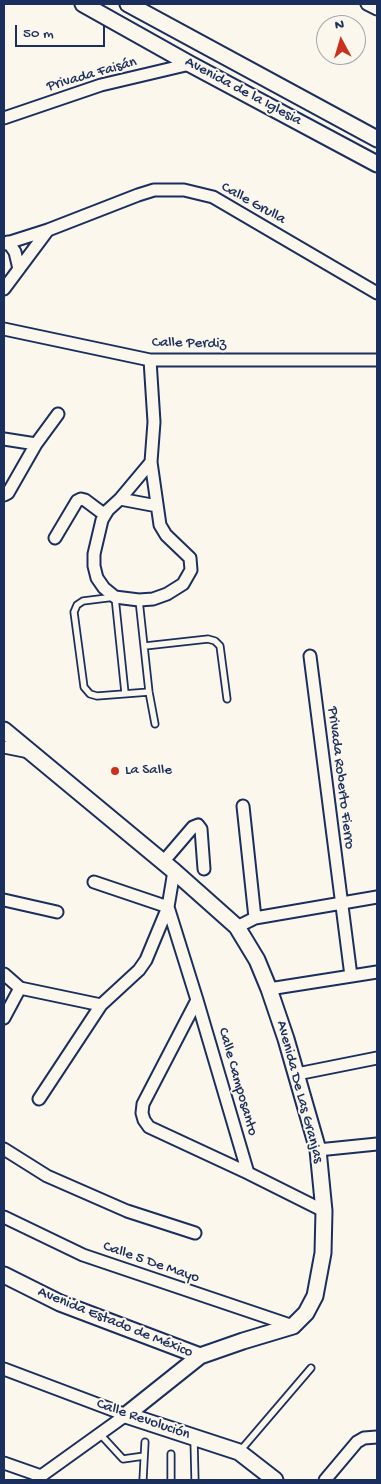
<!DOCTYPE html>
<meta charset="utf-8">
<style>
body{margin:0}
#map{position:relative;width:381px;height:1484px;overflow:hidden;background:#fbf7ec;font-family:"Gochi Hand",sans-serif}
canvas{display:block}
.frame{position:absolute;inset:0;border:5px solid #1b2f5e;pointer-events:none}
.north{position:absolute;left:316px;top:15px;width:50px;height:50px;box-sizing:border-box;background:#fbf7ec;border:1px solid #a1a7b3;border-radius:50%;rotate:354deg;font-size:14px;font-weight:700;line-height:20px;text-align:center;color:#1b2f5e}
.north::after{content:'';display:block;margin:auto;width:18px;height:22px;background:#c8321e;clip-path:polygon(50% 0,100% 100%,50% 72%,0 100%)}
.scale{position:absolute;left:15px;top:25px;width:90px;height:22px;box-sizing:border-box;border:2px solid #1b2f5e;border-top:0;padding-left:6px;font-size:15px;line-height:18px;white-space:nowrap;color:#1b2f5e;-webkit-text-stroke:4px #fbf7ec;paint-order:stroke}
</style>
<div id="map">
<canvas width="381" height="1484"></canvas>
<div class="frame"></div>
<div class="north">N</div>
<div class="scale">50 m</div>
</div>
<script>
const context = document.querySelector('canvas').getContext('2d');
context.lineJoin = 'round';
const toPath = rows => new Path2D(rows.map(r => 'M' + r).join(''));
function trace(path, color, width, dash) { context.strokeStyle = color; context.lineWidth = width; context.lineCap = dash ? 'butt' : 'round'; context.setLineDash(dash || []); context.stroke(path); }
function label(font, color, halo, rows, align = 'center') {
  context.font = font + ' "Gochi Hand",sans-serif'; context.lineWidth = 4; context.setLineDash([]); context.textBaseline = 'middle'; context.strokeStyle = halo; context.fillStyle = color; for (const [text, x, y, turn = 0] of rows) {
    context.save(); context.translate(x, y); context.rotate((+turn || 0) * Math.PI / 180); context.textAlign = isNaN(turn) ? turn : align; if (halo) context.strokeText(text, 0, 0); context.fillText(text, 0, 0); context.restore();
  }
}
const service = toPath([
 [139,600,149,692,155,724],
 [145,646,208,639,215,641,220,646,227,699],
 [125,693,115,597,83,601,77,605,74,612,84,687,90,694,97,696,149,692],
 [100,1434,123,1459,144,1456],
 [194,1440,195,1480],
 [240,1451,311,1368],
 [171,1454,171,1480],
 [143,1480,145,1442]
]);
const minor = toPath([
 [367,4,377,9],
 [4,118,101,85,190,64],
 [8,242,15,252,19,269],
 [4,244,48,230,138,195,154,190,184,190,213,197,377,293],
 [4,289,48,230],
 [4,329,150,360,377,360],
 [150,360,154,422,151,462,160,525,166,535,190,558,191,570,183,584,167,594,153,599,139,600,115,597,104,588,97,578,94,566,94,554,102,520,108,510,120,499,151,462],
 [4,439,36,444],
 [4,495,8,493,36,444,58,414],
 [120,499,157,506],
 [55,538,77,501,81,499,85,500,105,515],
 [310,656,351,976],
 [4,747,29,752],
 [243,806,255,918],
 [163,862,193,827,198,825,201,829,204,869],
 [94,882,168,907,197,1000,248,1173],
 [4,900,57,912],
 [237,927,255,918,377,897],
 [4,974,20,988,101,1005],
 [269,989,377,972],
 [197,1000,143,1104,142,1113,144,1120,149,1127,248,1173,324,1211],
 [4,1018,20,988],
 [297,1074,377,1058],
 [39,1099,101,1005,139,970,146,960,168,907,174,871],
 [4,1149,47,1176,127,1211,195,1233],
 [318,1150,377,1144],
 [4,1217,83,1255,293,1326],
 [4,1369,126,1415],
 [4,1463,41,1476],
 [37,1480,41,1476,126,1415],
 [325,1480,357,1442,364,1438,377,1437]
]);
const tertiary = toPath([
 [83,4,190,64,377,164],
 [128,4,377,139],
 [4,730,174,871,237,927,257,960,269,989,286,1039,318,1150,324,1211,323,1253,315,1296,306,1313,293,1326,243,1341,200,1356,126,1415],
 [4,1275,60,1303,200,1356],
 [126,1415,239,1452,275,1480]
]);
trace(service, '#1b2f5e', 9);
trace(minor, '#1b2f5e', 15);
trace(tertiary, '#1b2f5e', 19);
trace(service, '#fbf7ec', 5.5);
trace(minor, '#fbf7ec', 11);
trace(tertiary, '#fbf7ec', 15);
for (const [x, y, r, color] of [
 [115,771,5,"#c8321e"]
]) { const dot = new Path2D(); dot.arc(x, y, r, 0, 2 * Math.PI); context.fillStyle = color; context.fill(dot); trace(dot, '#fbf7ec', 2); }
label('15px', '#1b2f5e', '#fbf7ec', [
 ["Privada Faisán",92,75,-16],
 ["Avenida de la Iglesia",243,92,28],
 ["Calle Grulla",253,204,29],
 ["Calle Perdiz",189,344,1],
 ["Privada Roberto Fierro",340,778,83],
 ["Calle Camposanto",237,1082,74],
 ["Avenida De Las Granjas",299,1092,75],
 ["Calle 5 De Mayo",151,1263,19],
 ["Avenida Estado de México",115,1323,22],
 ["Calle Revolución",143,1420,19]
]);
label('15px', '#1b2f5e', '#fbf7ec', [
 ["La Salle",125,771]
], 'left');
</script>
